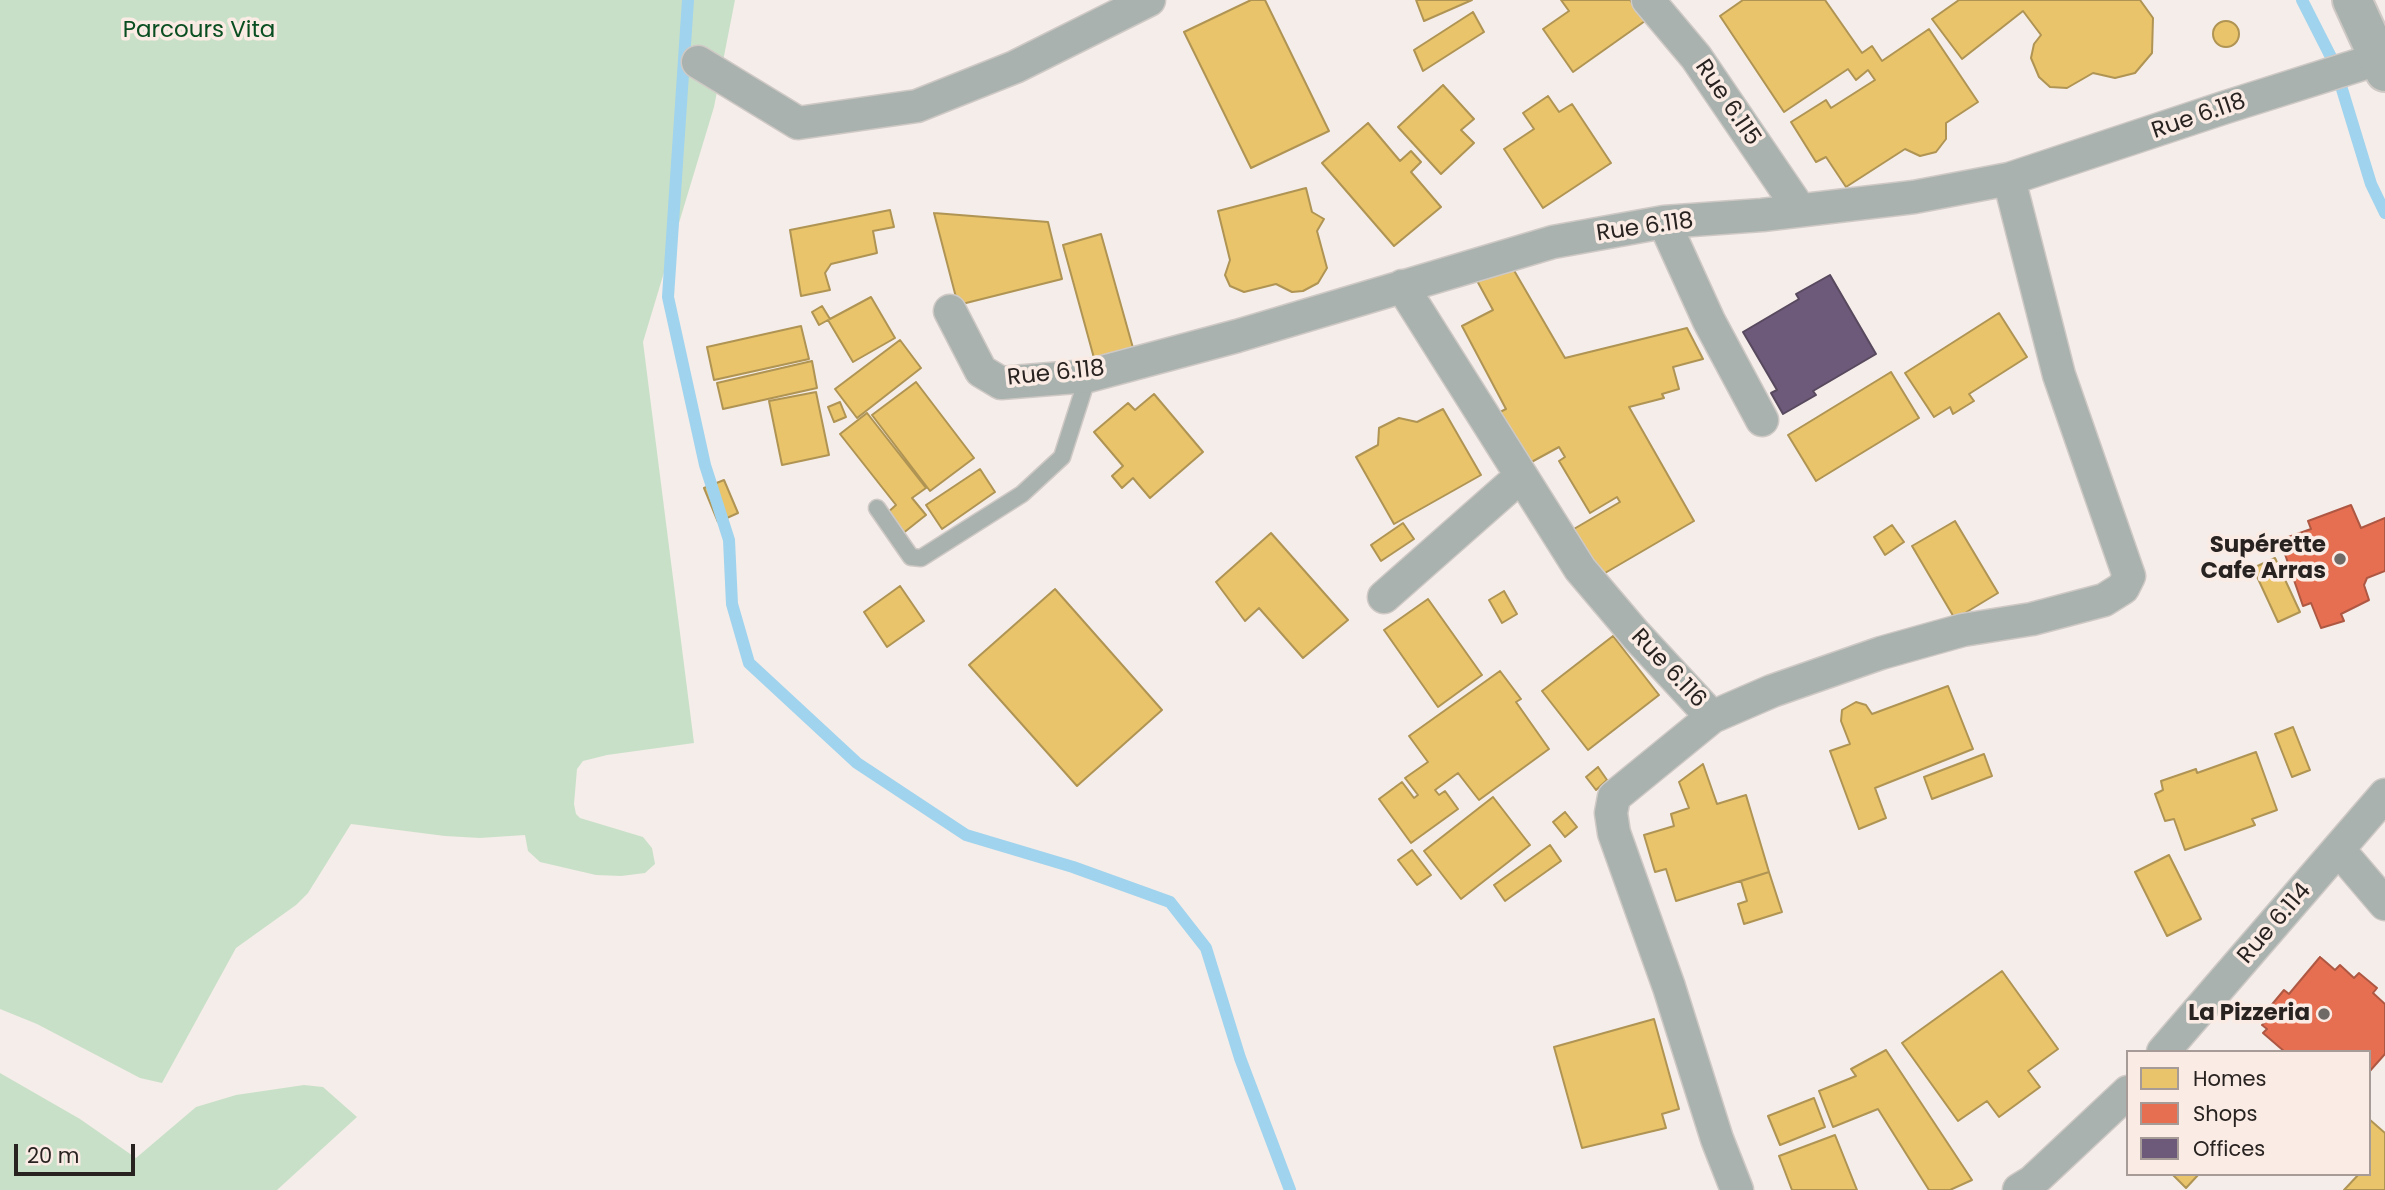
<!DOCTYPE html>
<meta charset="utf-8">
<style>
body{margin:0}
#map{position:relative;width:2385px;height:1190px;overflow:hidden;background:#f5ede9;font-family:Poppins,sans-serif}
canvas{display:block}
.legend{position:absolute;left:2126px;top:1050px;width:245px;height:126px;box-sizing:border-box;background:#faebe4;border:2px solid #a69b96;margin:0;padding:9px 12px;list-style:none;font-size:21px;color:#282321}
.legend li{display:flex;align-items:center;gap:14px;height:35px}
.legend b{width:35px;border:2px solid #a69b96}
.scale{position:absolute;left:14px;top:1144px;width:121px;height:32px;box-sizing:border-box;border:4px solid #282321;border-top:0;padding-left:9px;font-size:21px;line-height:24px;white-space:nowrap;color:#282321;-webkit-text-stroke:5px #faebe4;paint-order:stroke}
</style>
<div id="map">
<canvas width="2385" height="1190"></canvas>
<ul class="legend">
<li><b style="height:19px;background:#e9c46a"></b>Homes</li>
<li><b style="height:19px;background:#e76f51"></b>Shops</li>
<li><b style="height:19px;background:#6d597a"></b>Offices</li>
</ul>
<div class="scale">20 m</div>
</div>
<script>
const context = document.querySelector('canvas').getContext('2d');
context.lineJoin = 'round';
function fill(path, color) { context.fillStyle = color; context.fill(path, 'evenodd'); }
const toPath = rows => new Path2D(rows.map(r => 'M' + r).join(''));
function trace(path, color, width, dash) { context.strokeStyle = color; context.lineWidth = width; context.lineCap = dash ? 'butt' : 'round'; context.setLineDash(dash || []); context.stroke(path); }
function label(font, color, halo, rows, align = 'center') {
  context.font = font + ' Poppins,sans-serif'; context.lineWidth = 7; context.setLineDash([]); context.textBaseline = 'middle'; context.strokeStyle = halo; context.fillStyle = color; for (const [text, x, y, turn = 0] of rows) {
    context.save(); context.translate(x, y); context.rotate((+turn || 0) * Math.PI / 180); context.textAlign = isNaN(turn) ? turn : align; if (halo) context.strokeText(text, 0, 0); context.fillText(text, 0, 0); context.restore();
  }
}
fill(toPath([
 [0,0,735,0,714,107,643,342,694,743,607,755,583,761,577,769,574,804,576,814,580,818,643,837,652,848,655,864,645,873,621,876,596,875,540,862,528,851,525,835,480,838,445,836,351,824,308,893,296,905,236,948,162,1083,140,1078,37,1024,0,1009],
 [0,1073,80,1119,136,1158,196,1107,236,1095,304,1085,323,1087,357,1117,277,1190,0,1190]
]), '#c9e0c8');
const homes = toPath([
 [1251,0,1265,0,1329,131,1251,168,1184,32,1251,0],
 [1416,0,1472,0,1424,21,1416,0],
 [1561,0,1630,0,1645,21,1573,72,1543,29,1569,11,1561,0],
 [1743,0,1825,0,1862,53,1872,46,1882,61,1929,29,1978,102,1946,123,1946,139,1936,152,1920,156,1905,149,1846,187,1826,157,1816,162,1791,122,1826,100,1831,108,1875,80,1868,70,1856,80,1848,69,1784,112,1720,16,1743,0],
 [1959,0,2140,0,2153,18,2152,53,2135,73,2115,78,2093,73,2067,88,2050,87,2039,77,2031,58,2034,44,2041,35,2023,11,1962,59,1932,19,1959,0],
 [1473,12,1484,32,1423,71,1414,50,1473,12],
 '2213 34a13 13 0 1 1 26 0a13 13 0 1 1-26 0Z',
 [1443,85,1474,119,1461,130,1474,143,1441,174,1398,127,1443,85],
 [1548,96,1559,112,1572,104,1611,163,1543,208,1504,149,1534,129,1523,113,1548,96],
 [1368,123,1400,161,1411,151,1421,162,1411,172,1441,207,1394,246,1322,163,1368,123],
 [1306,188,1312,212,1324,219,1317,231,1327,268,1318,283,1303,291,1292,292,1276,284,1244,292,1230,286,1225,275,1230,260,1218,211,1306,188],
 [890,210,894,227,873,231,877,253,831,264,825,273,830,290,801,296,790,230,890,210],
 [934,213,1048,222,1062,279,958,305,934,213],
 [1101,234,1133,348,1094,358,1063,245,1101,234],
 [1512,267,1565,358,1687,328,1703,359,1673,367,1679,389,1662,394,1664,398,1629,407,1694,521,1593,580,1567,533,1620,502,1617,497,1590,513,1559,461,1565,457,1559,447,1526,465,1500,412,1506,409,1462,326,1493,310,1475,277,1512,267],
 [871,297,895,338,853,362,828,320,819,325,812,312,822,306,830,319,871,297],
 [1999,313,2027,357,1969,394,1974,401,1953,414,1950,407,1934,417,1905,373,1999,313],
 [801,326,809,359,714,380,707,347,801,326],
 [900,340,921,368,857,418,835,389,900,340],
 [812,361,817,388,723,409,717,383,812,361],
 [1891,372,1919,418,1816,481,1788,435,1891,372],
 [916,382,974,458,930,491,872,415,916,382],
 [816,392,829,455,782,465,769,401,816,392],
 [1154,394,1203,452,1150,498,1133,478,1122,488,1112,476,1123,466,1094,432,1128,403,1135,410,1154,394],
 [840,402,846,417,834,422,828,407,840,402],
 [1443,409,1481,475,1394,524,1356,457,1378,445,1379,428,1399,418,1417,422,1443,409],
 [867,413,926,488,912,498,926,515,902,534,886,514,896,505,840,434,867,413],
 [980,469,995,492,942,529,926,505,980,469],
 [724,480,738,513,718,522,704,488,724,480],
 [1955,521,1998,593,1955,619,1912,546,1955,521],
 [1403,523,1414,539,1381,561,1371,545,1403,523],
 [1892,525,1904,542,1885,555,1874,537,1892,525],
 [1271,533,1348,620,1303,658,1259,608,1245,621,1216,582,1271,533],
 [2275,558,2300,612,2278,622,2253,568,2275,558],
 [900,586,924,621,887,647,864,612,900,586],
 [1055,589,1162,710,1077,786,969,665,1055,589],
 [1504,591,1517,614,1502,623,1489,600,1504,591],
 [1428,599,1482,675,1438,707,1384,630,1428,599],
 [1613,636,1659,695,1588,750,1542,691,1613,636],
 [1500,671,1521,699,1516,702,1549,749,1479,800,1458,773,1435,790,1439,795,1445,791,1458,809,1411,843,1379,799,1402,782,1414,798,1418,795,1405,778,1428,762,1409,736,1500,671],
 [1948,686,1973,749,1875,788,1886,818,1859,829,1830,751,1850,744,1841,721,1842,710,1856,702,1866,705,1872,714,1948,686],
 [2293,727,2310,770,2292,777,2275,734,2293,727],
 [2256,752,2277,810,2252,819,2255,825,2185,850,2174,819,2165,821,2155,794,2163,790,2161,781,2196,769,2197,773,2256,752],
 [1984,754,1992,776,1932,799,1924,777,1984,754],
 [1703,764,1717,804,1746,795,1769,872,1676,901,1666,869,1655,872,1644,835,1674,826,1671,814,1689,808,1679,782,1703,764],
 [1598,767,1607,780,1596,790,1586,777,1598,767],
 [1493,797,1530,845,1461,899,1424,851,1493,797],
 [1565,812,1577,827,1565,837,1553,822,1565,812],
 [1550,845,1561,861,1505,901,1494,885,1550,845],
 [1412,850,1431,875,1417,885,1398,860,1412,850],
 [2169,855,2201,919,2167,936,2135,872,2169,855],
 [1769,872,1782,912,1744,924,1738,904,1747,901,1741,881,1769,872],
 [2002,971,2058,1049,2028,1071,2040,1087,1999,1117,1987,1101,1958,1121,1902,1043,2002,971],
 [1654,1019,1679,1109,1662,1114,1666,1128,1582,1148,1554,1047,1654,1019],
 [1886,1050,1972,1180,1950,1190,1929,1190,1878,1109,1833,1127,1819,1091,1856,1076,1851,1069,1886,1050],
 [1814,1098,1825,1127,1780,1145,1768,1116,1814,1098],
 [2369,1119,2385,1133,2385,1190,2344,1190,2359,1174,2369,1174,2369,1119],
 [1835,1135,1857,1190,1792,1190,1779,1156,1835,1135],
 [2172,1174,2199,1174,2186,1188,2172,1174]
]);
fill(homes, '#e9c46a');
trace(homes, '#af9454', 2);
const shops = toPath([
 [2351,505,2361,528,2385,518,2385,571,2367,578,2364,585,2369,600,2341,614,2344,621,2321,628,2311,603,2303,606,2280,540,2311,529,2308,521,2351,505],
 [2320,957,2335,970,2340,965,2354,978,2359,973,2377,988,2373,993,2385,1004,2385,1054,2369,1072,2369,1052,2285,1052,2263,1033,2267,1029,2262,1025,2269,1018,2264,1014,2284,990,2289,994,2320,957]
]);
fill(shops, '#e76f51');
trace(shops, '#ae5843', 2);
const offices = toPath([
 [1830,275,1876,354,1813,391,1816,395,1783,414,1771,393,1777,390,1743,332,1799,299,1796,294,1830,275]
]);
fill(offices, '#6d597a');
trace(offices, '#58495f', 2);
trace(toPath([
 [688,0,668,297,705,465,729,540,732,604,749,663,857,763,966,835,1073,867,1170,902,1206,948,1240,1058,1290,1190],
 [2302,0,2334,63,2371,184,2385,213]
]), '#a0d3ed', 12);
const service = toPath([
 [877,508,911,557,921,558,1022,494,1062,457,1088,376]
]);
const minor = toPath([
 [1648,0,1696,57,1800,210],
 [698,62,798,123,917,106,1015,67,1149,0],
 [1664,222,1709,321,1762,420],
 [1402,286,1580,569,1636,635,1712,717,1772,691,1881,653,1963,630,2032,619,2104,600,2123,588,2129,576,2059,375,2009,179],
 [950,311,981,371,1001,383,1088,376,1237,336,1553,242,1664,222,1762,215,1914,197,2009,179,2223,108,2378,59],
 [1384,597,1520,477],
 [1712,717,1614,797,1611,813,1614,833,1669,987,1717,1139,1737,1190],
 [2339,850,2385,904],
 [2163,1052,2385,795],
 [2019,1190,2032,1182,2128,1092]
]);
const tertiary = toPath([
 [2352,0,2385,72]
]);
trace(service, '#cfc9c6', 19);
trace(minor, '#cfc9c6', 35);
trace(tertiary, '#cfc9c6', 42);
trace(service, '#a9b2ae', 16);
trace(minor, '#a9b2ae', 32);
trace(tertiary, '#a9b2ae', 38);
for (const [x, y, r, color] of [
 [2340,559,7,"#706a67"],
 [2324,1014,7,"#706a67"]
]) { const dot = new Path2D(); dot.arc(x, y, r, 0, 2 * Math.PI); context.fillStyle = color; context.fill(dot); trace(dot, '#faebe4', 2.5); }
label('23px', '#094e20', '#faebe4', [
 ["Parcours Vita",199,31]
]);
label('23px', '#282321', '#faebe4', [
 ["Rue 6.115",1727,103,56],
 ["Rue 6.118",2199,117,-19],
 ["Rue 6.118",1645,228,-8],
 ["Rue 6.118",1056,374,-6],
 ["Rue 6.116",1668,669,47],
 ["Rue 6.114",2275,924,-49]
]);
label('bold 23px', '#282321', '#faebe4', [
 ["Supérette",2326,546],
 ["Cafe Arras",2326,572],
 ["La Pizzeria",2310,1014]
], 'right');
</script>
